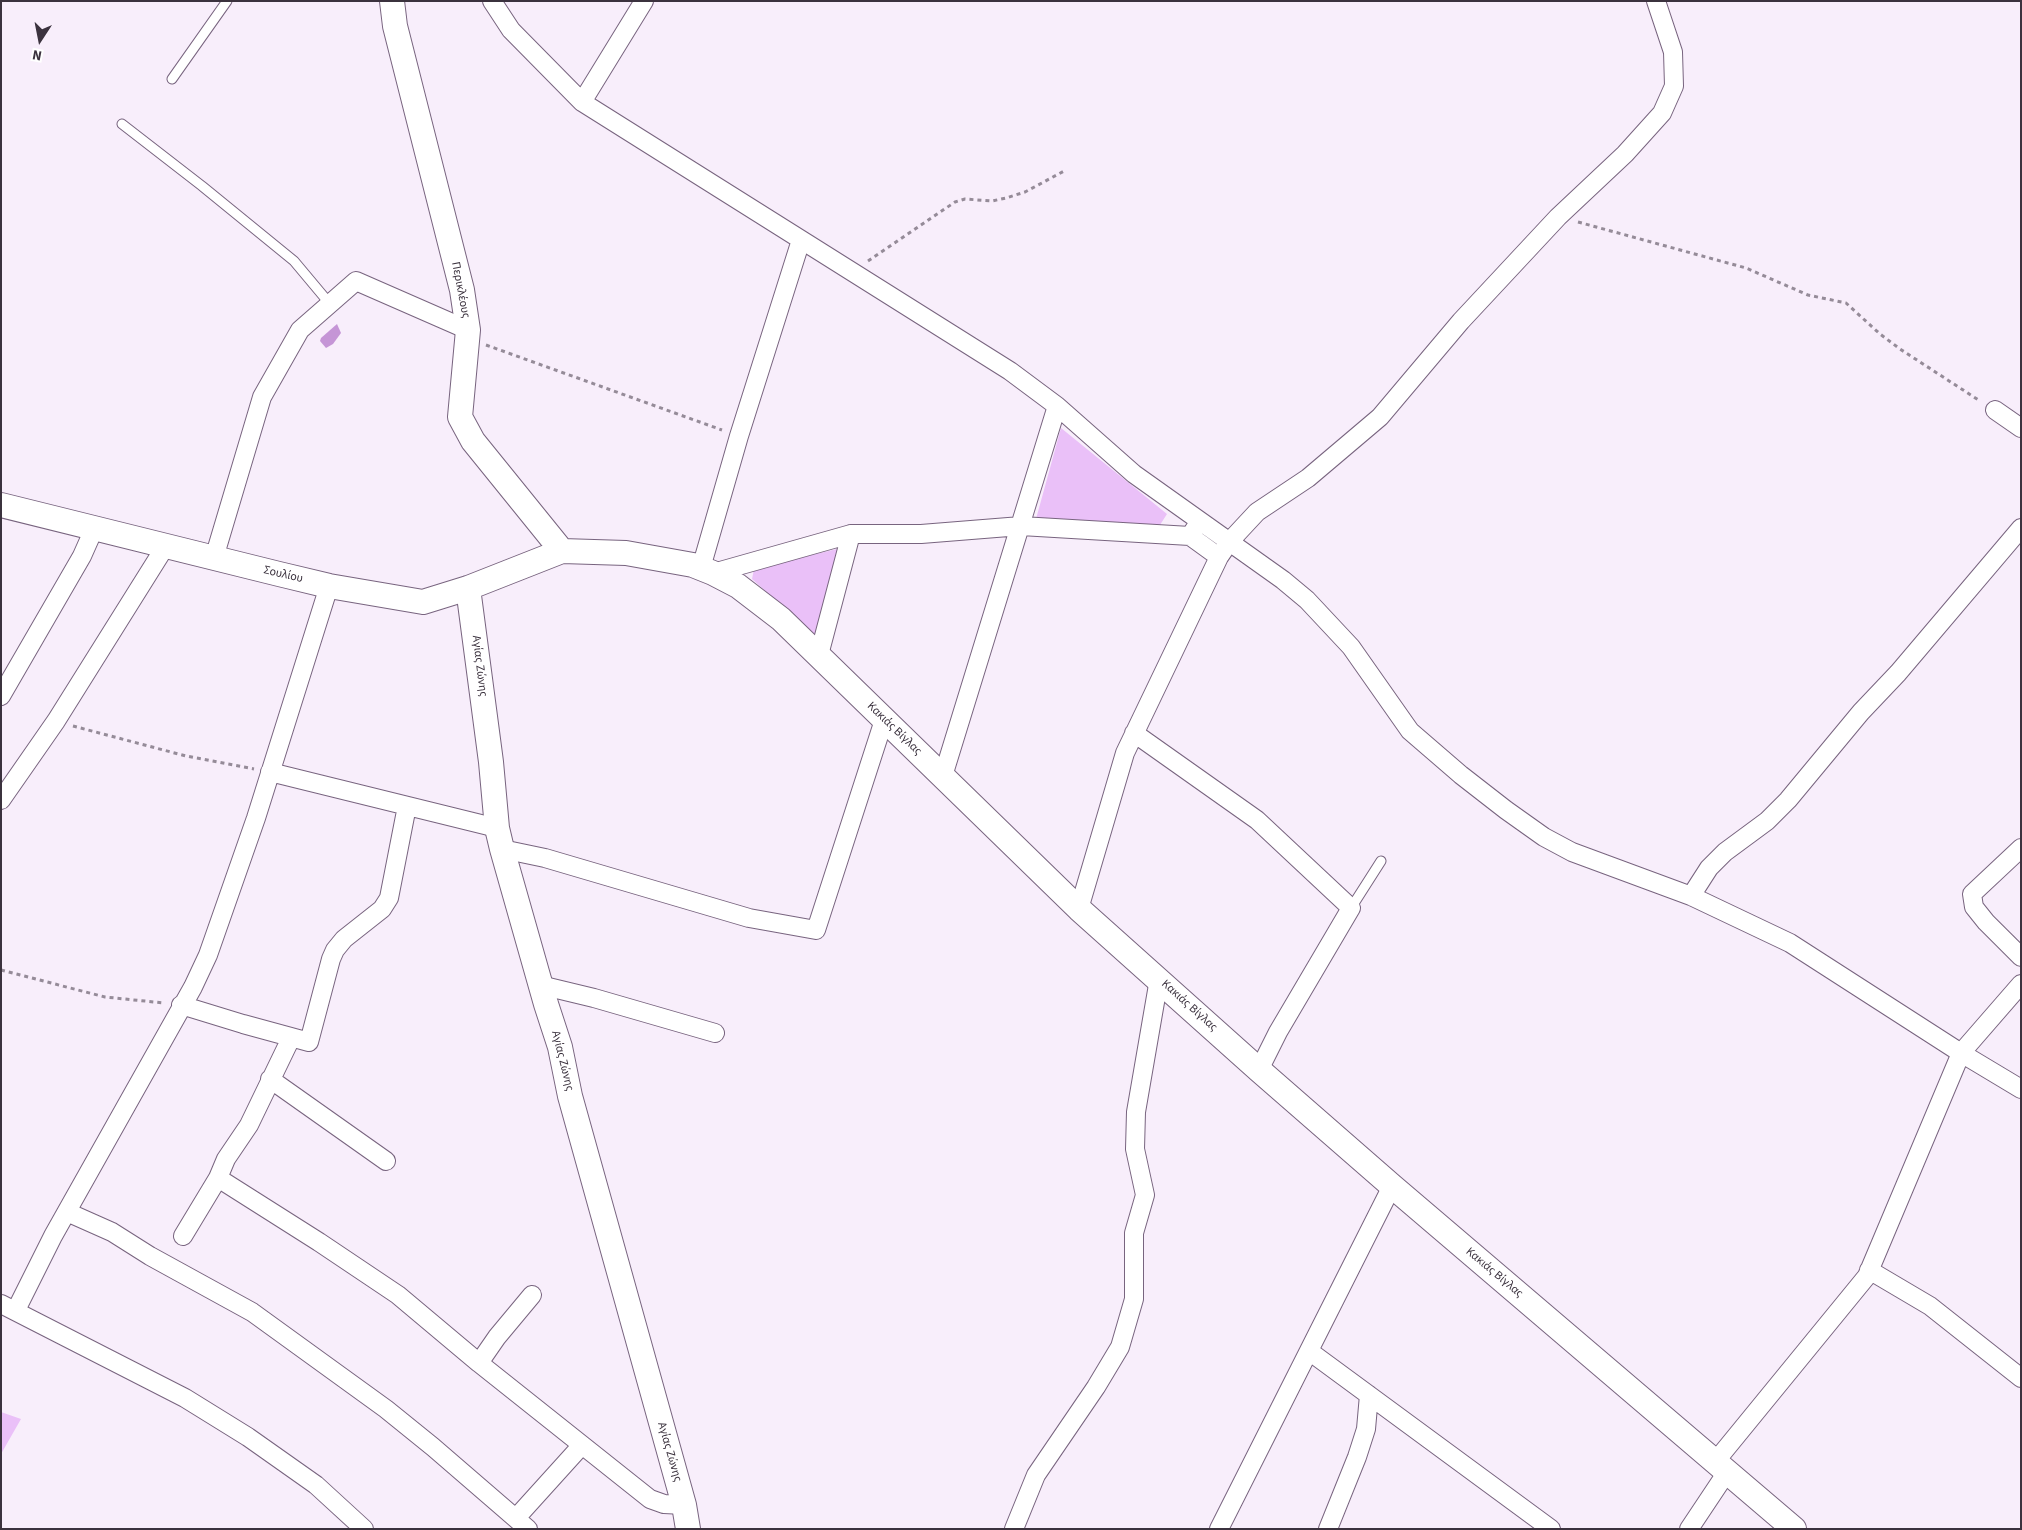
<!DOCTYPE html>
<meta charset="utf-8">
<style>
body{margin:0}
#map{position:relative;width:2022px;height:1530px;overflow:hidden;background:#f8eefb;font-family:"Source Sans 3",sans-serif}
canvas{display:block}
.frame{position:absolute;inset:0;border:2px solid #3b323e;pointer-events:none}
.north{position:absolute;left:15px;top:15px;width:50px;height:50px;-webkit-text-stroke:4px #fff;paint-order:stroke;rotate:191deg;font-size:14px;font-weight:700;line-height:20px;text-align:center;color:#3b323e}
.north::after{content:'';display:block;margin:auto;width:18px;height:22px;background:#3b323e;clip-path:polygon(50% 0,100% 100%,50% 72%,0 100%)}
</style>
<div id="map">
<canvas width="2022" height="1530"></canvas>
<div class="frame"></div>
<div class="north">N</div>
</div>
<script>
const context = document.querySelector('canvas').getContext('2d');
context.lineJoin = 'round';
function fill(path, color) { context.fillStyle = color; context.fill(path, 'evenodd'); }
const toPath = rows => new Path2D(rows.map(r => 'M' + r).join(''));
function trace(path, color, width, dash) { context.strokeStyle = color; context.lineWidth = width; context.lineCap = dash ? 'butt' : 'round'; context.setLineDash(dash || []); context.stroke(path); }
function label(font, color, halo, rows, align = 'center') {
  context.font = font + ' "Source Sans 3",sans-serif'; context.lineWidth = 5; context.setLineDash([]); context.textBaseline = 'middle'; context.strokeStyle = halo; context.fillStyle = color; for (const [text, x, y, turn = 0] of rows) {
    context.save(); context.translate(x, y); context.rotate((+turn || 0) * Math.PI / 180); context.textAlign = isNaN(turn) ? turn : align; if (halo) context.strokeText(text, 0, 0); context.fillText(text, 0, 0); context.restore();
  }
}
fill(toPath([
 [1061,428,1167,514,1158,528,1036,519],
 [841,548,817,637,752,579,754,569],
 [1,1412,21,1419,1,1454]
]), '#eac0f8');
fill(toPath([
 [337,324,341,333,333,344,326,348,320,341,321,338]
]), '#c595d6');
const lane = toPath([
 [172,79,227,1],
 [122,124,202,186,294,261,330,304],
 [1351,908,1381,861]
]);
const street = toPath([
 [492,1,511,30,582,102,1010,371,1057,406,1134,474,1283,580,1307,600,1351,647,1410,731,1461,775,1506,810,1544,837,1572,852,1691,896,1790,943,1961,1053,2021,1089],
 [582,102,644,1],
 [1995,410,2021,428],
 [1190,536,1219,557],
 [214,558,262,397,300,330,356,281,468,330],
 [701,568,739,436,801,240],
 [713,573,851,534,921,534,1021,526,1190,536,1200,521],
 [819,655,851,534],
 [1,696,82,556,94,529],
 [1134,733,1257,820,1351,908,1278,1032,1259,1070],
 [270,772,497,828],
 [943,776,1057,406],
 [1,800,56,721,165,547],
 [2021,848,1972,894,1974,907,1986,922,2021,957],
 [502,849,545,858,749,918,816,930,884,720],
 [1691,896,1709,868,1725,852,1767,821,1788,800,1861,712,1898,673,2021,528],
 [1079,909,1125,753,1219,557,1230,541,1257,512,1308,478,1380,417,1461,321,1558,217,1625,154,1662,113,1674,86,1673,52,1656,1],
 [540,985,594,998,715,1033],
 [181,1005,243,1024,309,1042,331,959,335,950,344,939,382,909,389,898,407,806],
 [270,1079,386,1161],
 [218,1178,319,1242,398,1295,479,1363,650,1499,664,1504,684,1505],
 [67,1212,112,1232,150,1256,252,1312,386,1409,433,1447,528,1529],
 [183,1236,218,1178,226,1159,249,1125,291,1038],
 [1869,1270,1930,1306,2021,1378],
 [1,1304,185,1398,248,1437,316,1485,364,1529],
 [16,1310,53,1236,193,987,208,955,256,818,329,586],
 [1309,1351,1551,1529],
 [479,1363,497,1337,532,1295],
 [1715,1462,1867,1276,1961,1053,2021,984],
 [516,1518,582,1445],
 [1014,1529,1036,1475,1096,1387,1120,1347,1134,1299,1134,1233,1145,1195,1135,1149,1136,1112,1159,979],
 [1219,1529,1392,1186],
 [1328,1529,1357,1457,1366,1429,1369,1395],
 [1689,1529,1727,1472]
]);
const secondary = toPath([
 [392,1,395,26,462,290,468,330,460,417,473,441,562,551],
 [1,505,279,574,329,586,423,602,468,588,562,551,626,553,693,565,713,573,738,586,781,619,1079,909,1259,1070,1392,1186,1794,1529],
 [468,588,491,762,497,828,502,849,546,1004,560,1047,570,1096,684,1505,688,1529]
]);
trace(lane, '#78647f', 11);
trace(street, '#78647f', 20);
trace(secondary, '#78647f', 26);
trace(toPath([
 [1578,222,1746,268,1808,295,1846,303,1880,334,1900,349,1980,401],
 [868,261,955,202,965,199,992,201,1006,198,1025,192,1066,170],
 [486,345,722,430],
 [73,726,186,756,254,769],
 [1,970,105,997,164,1003]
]), '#958b98', 3, [4, 4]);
trace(lane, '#fff', 9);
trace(street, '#fff', 18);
trace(secondary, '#fff', 24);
label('12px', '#3b323e', '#fff', [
 ["Περικλέους",460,290,79],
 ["Σουλίου",283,575,13],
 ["Αγίας Ζώνης",479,666,83],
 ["Κακιάς Βίγλας",894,729,44],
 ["Κακιάς Βίγλας",1189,1006,42],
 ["Αγίας Ζώνης",562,1061,76],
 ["Κακιάς Βίγλας",1494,1273,40],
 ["Αγίας Ζώνης",669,1452,74]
]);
</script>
